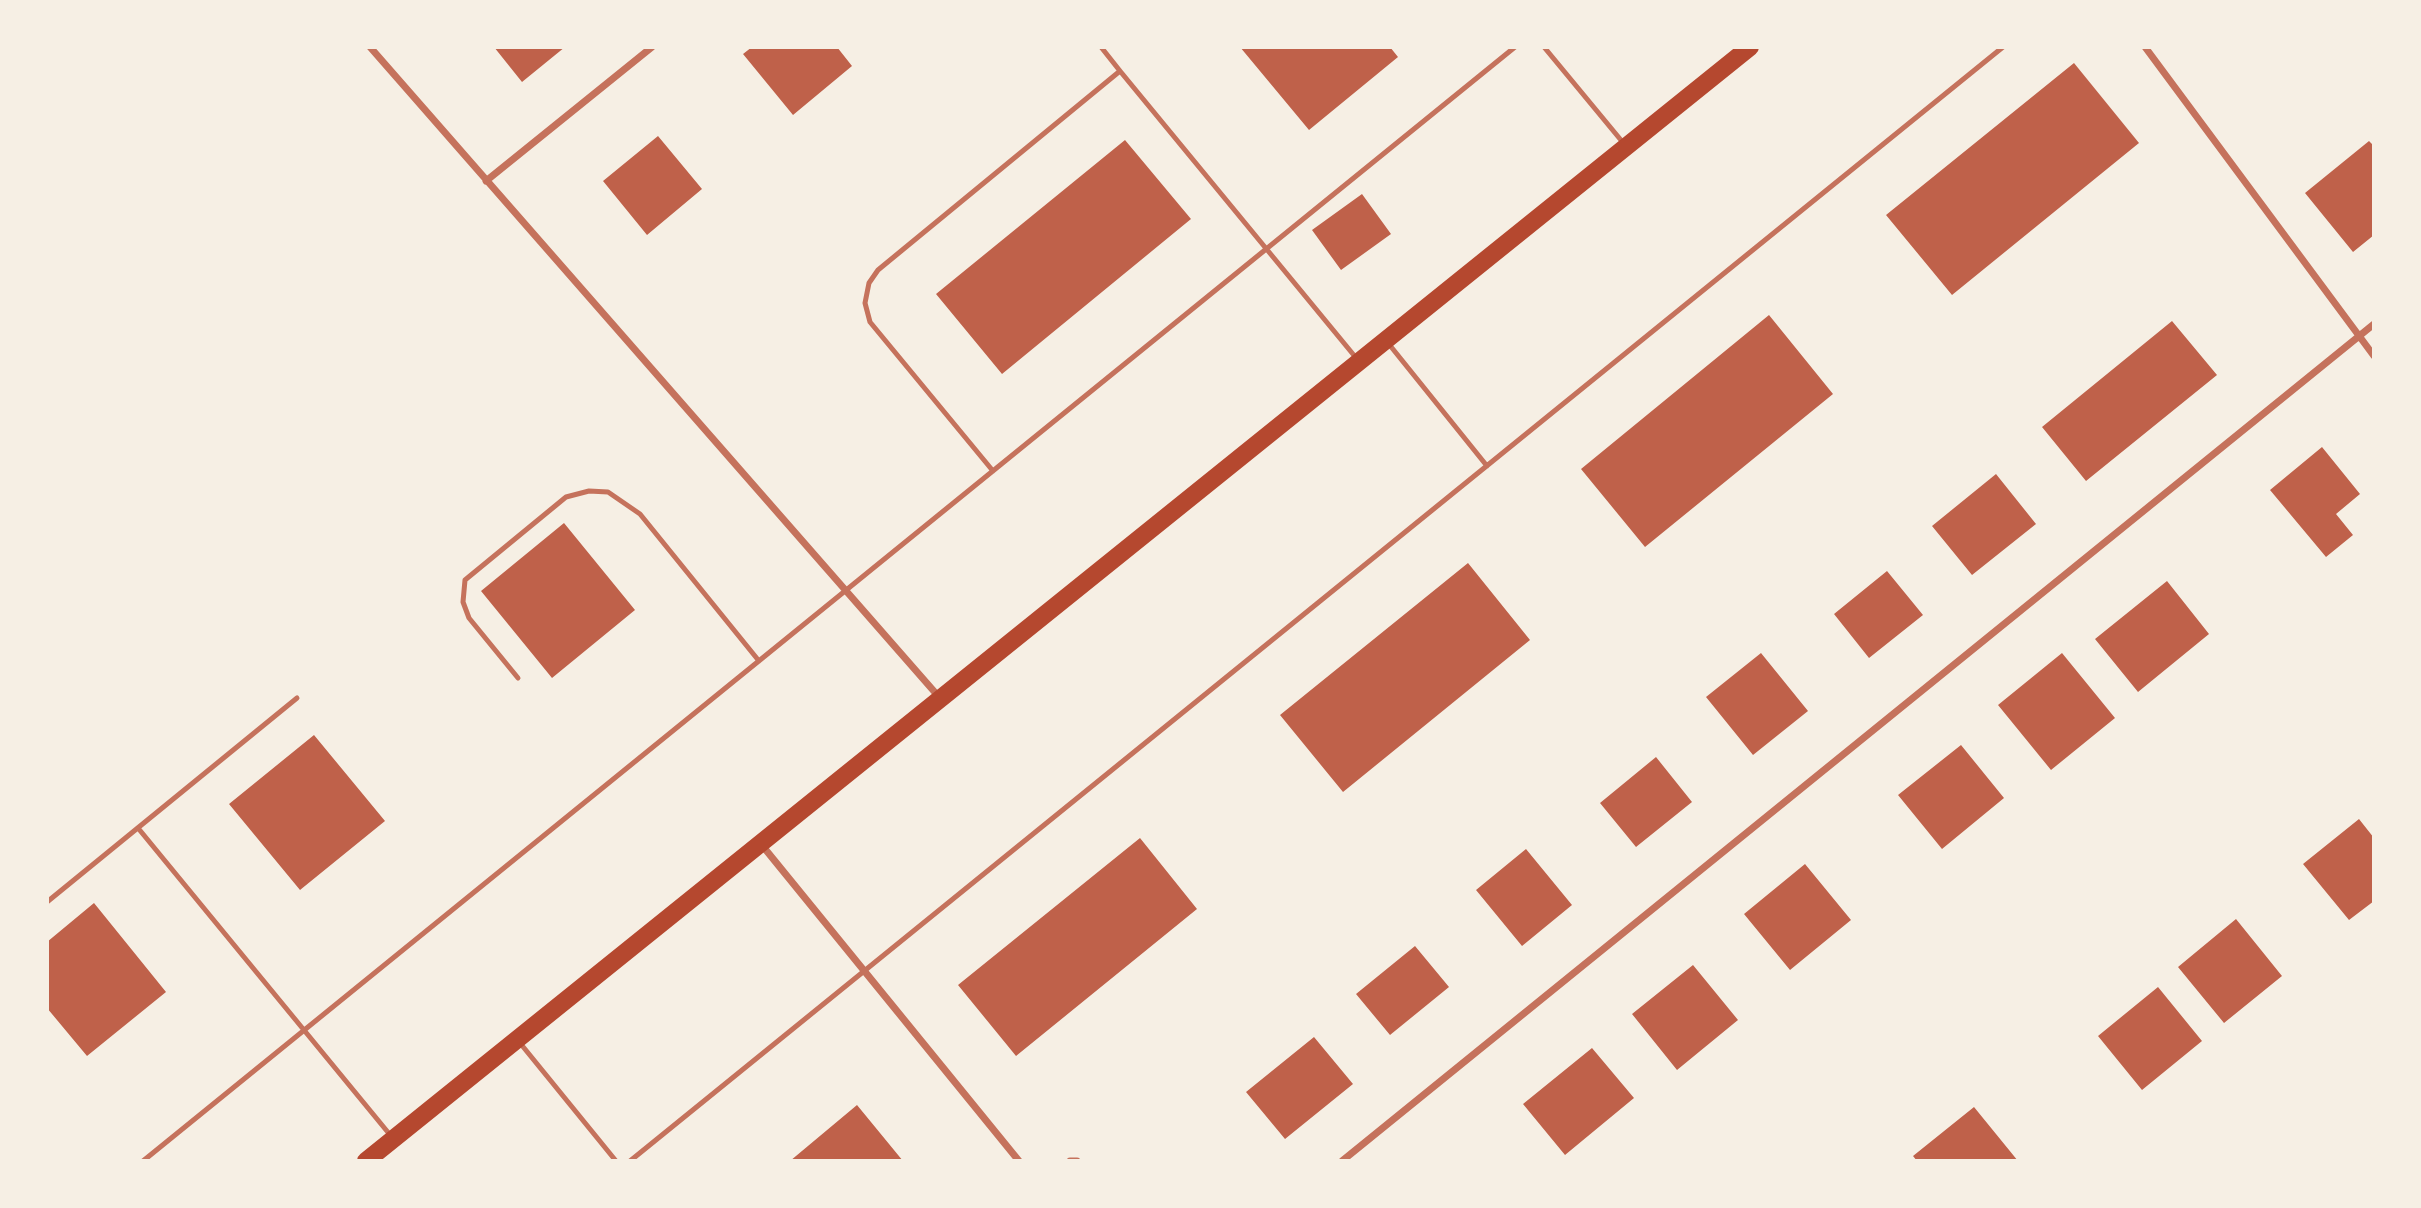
<!DOCTYPE html>
<style>
body{margin:0}
#map{position:relative;width:2421px;height:1208px;overflow:hidden;background:#f6efe4;font-family:"DejaVu Sans",sans-serif}
canvas{display:block}
.frame{position:absolute;inset:0;border:49px solid #f6efe4;pointer-events:none}
</style>
<div id="map">
<canvas width="2421" height="1208"></canvas>
<div class="frame"></div>
</div>
<script>
const context = document.querySelector('canvas').getContext('2d');
context.lineJoin = 'round';
function fill(path, color) { context.fillStyle = color; context.fill(path, 'evenodd'); }
const toPath = rows => new Path2D(rows.map(r => 'M' + r).join(''));
function trace(path, color, width, dash) { context.strokeStyle = color; context.lineWidth = width; context.lineCap = dash ? 'butt' : 'round'; context.setLineDash(dash || []); context.stroke(path); }
fill(toPath([
 [494,47,565,47,522,82],
 [752,47,837,47,852,66,793,115,743,54],
 [1240,47,1390,47,1398,57,1309,130],
 [2074,63,2139,143,1952,295,1886,215],
 [658,136,702,189,647,235,603,181],
 [1125,140,1191,219,1002,374,936,294],
 [2369,141,2374,146,2374,235,2353,252,2305,193],
 [1362,194,1391,234,1341,270,1312,230],
 [1769,315,1833,394,1645,547,1581,469],
 [2172,321,2217,375,2086,481,2042,427],
 [2322,447,2360,494,2336,514,2353,535,2326,557,2270,490],
 [1996,474,2036,524,1972,575,1932,526],
 [564,523,635,610,552,678,481,591],
 [1468,563,1530,640,1343,792,1280,715],
 [1887,571,1923,615,1869,658,1834,614],
 [2167,581,2209,634,2138,692,2095,639],
 [1761,653,1808,711,1753,755,1706,697],
 [2062,653,2115,718,2051,770,1998,705],
 [314,735,385,821,300,890,229,804],
 [1961,745,2004,798,1942,849,1898,795],
 [1656,757,1692,802,1636,847,1600,803],
 [2359,819,2374,838,2374,901,2349,920,2303,864],
 [1140,838,1197,909,1016,1056,958,985],
 [1526,849,1572,905,1522,946,1476,890],
 [1805,864,1851,920,1790,970,1744,914],
 [94,903,166,992,87,1056,47,1008,47,942],
 [2236,919,2282,976,2224,1023,2178,967],
 [1415,946,1449,987,1390,1035,1356,994],
 [1693,965,1738,1020,1677,1070,1632,1014],
 [2158,987,2202,1041,2142,1090,2098,1036],
 [1314,1037,1353,1084,1285,1139,1246,1092],
 [1592,1048,1634,1098,1565,1155,1523,1104],
 [857,1105,903,1161,790,1161],
 [1974,1107,2018,1161,1917,1161,1913,1156]
]), '#bf614a');
trace(toPath([
 [1101,47,1120,71],
 [1544,47,1625,145],
 [1388,343,1487,466],
 [993,471,870,322,865,303,869,283,878,270,1120,71,1357,359],
 [518,678,469,618,463,602,465,580,566,497,589,491,608,492,640,514,759,661],
 [138,828,391,1136],
 [47,902,297,698],
 [520,1043,616,1161],
 [143,1161,1515,47],
 [630,1161,2003,47]
]), '#c5725c', 5);
trace(toPath([
 [370,47,939,697],
 [2145,47,2374,356],
 [486,181,652,47],
 [761,844,1019,1161],
 [1070,1161,1077,1161],
 [1342,1161,2374,324]
]), '#c5725c', 7);
trace(toPath([
 [366,1161,1750,47]
]), '#b5482f', 18);
</script>
